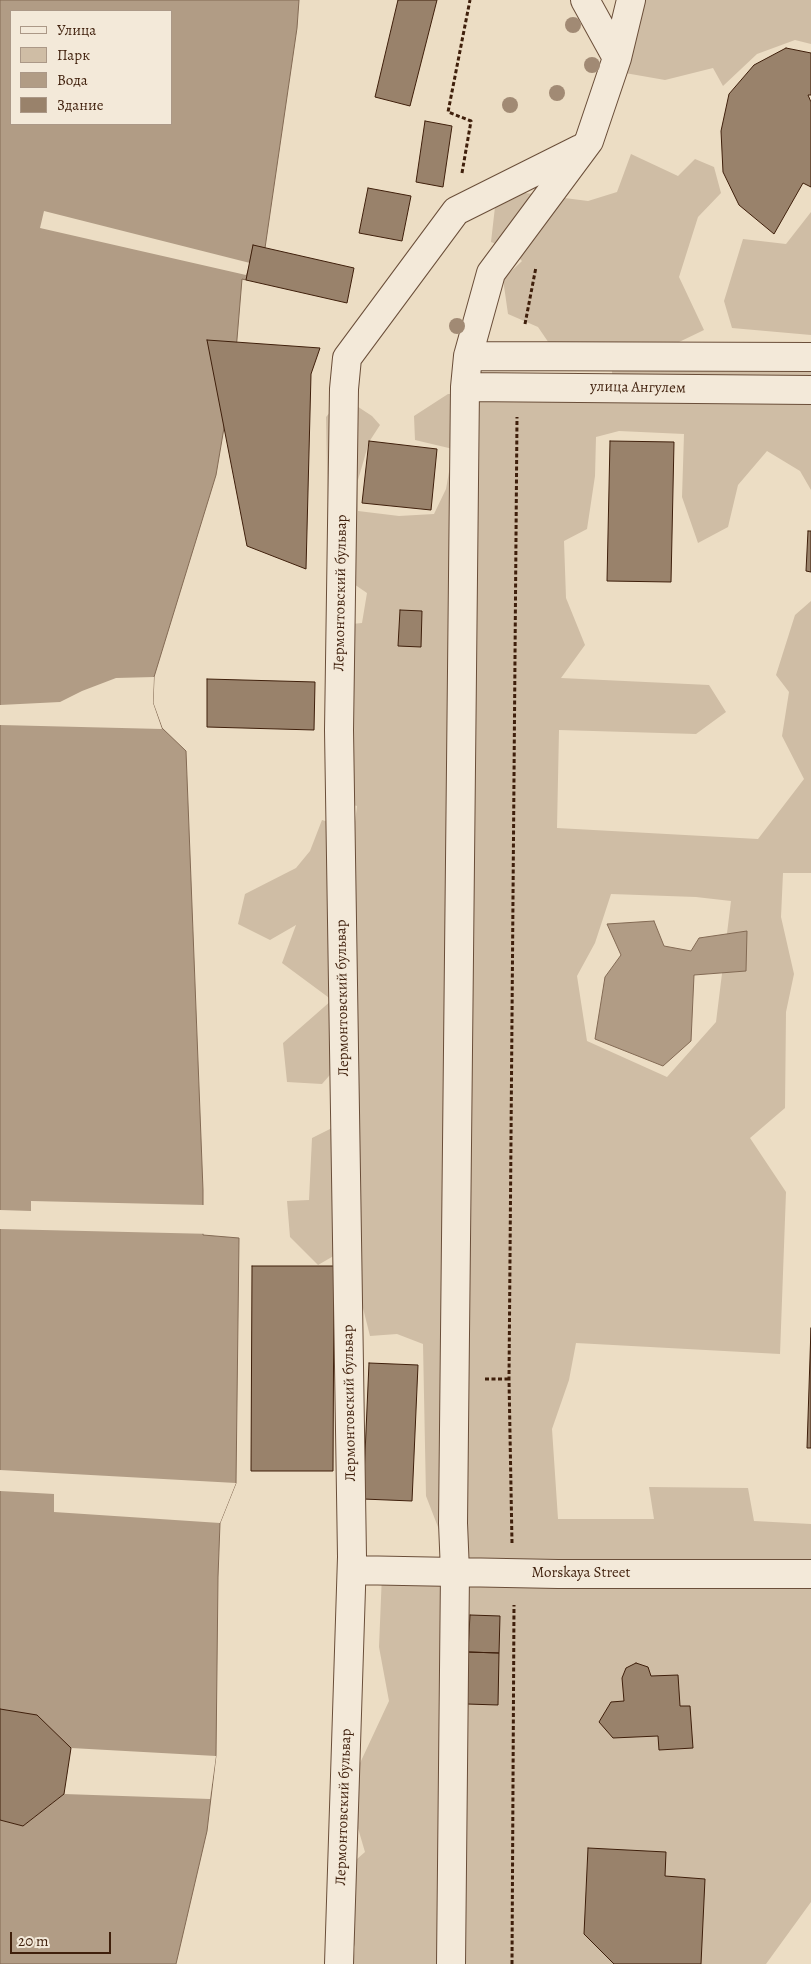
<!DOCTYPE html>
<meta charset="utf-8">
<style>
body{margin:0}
#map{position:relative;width:811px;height:1964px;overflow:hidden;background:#ecddc4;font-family:Alegreya,serif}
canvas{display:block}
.legend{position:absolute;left:10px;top:10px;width:162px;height:115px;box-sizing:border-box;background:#f3e9d9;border:1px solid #ab9887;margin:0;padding:6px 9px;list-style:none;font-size:15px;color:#3f1f0b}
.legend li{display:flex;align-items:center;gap:10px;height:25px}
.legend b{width:25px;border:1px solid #ab9887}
.scale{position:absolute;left:10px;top:1932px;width:101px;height:22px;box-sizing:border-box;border:2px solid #3f1f0b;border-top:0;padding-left:6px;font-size:15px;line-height:18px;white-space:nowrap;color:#3f1f0b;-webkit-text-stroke:4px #f3e9d9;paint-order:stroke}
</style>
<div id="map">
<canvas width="811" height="1964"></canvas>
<ul class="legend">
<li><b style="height:6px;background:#f3e9d9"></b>Улица</li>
<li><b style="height:14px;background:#cfbda5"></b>Парк</li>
<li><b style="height:14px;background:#b19c85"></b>Вода</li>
<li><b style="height:14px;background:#99826b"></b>Здание</li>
</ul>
<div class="scale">20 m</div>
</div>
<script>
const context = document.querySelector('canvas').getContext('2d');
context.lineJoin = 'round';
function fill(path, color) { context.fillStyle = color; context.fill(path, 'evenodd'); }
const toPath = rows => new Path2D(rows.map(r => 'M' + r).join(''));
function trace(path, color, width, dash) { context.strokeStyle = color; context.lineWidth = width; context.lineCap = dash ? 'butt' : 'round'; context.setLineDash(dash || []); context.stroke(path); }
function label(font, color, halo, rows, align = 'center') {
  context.font = font + ' Alegreya,serif'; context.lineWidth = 5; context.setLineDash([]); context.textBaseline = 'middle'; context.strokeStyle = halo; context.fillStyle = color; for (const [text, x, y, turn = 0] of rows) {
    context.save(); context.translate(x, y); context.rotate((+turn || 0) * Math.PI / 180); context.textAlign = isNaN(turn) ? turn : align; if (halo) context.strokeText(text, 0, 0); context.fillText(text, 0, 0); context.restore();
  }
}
fill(toPath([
 [641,0,811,0,811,44,795,40,757,54,723,86,713,68,665,80,625,73],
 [631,154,678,176,695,159,714,167,721,193,698,217,679,277,704,330,677,343,622,353,555,352,538,327,508,314,503,279,522,261,511,250,491,242,495,207,510,191,588,201,617,192],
 [811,212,811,335,732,328,724,301,743,239,786,244],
 [612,360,811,363,811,388,612,386],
 [448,394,605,395,649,397,708,404,767,397,811,397,811,490,800,471,767,451,738,485,728,527,698,543,682,497,684,434,619,431,596,437,595,476,587,529,564,541,566,598,585,645,561,678,709,685,726,712,696,734,559,730,557,828,758,839,804,779,782,736,789,692,776,675,795,615,811,601,811,873,783,873,781,917,794,974,786,1012,785,1108,750,1138,786,1192,780,1354,576,1343,569,1380,552,1429,558,1519,654,1519,649,1487,748,1488,754,1521,811,1524,811,1902,766,1964,353,1964,355,1947,332,1881,365,1852,347,1791,389,1701,379,1647,382,1574,455,1571,426,1496,423,1344,397,1334,370,1336,361,1300,337,1254,318,1265,290,1237,287,1201,309,1200,312,1138,334,1127,343,1060,322,1084,287,1082,283,1043,332,1000,282,963,296,925,270,940,238,924,245,894,296,868,310,851,322,820,354,830,357,806,328,798,332,626,362,623,367,593,329,567,326,417,343,397,372,416,380,425,369,442,358,480,358,511,399,516,434,514,446,489,453,449,415,440,414,416],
 [611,894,696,897,731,901,716,1022,667,1077,587,1041,577,976,595,943]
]), '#cfbda5');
const water = toPath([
 [0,0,299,0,297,28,265,248,253,246,246,280,242,279,235,363,216,475,154,677,153,703,162,728,186,751,203,1190,203,1235,239,1238,236,1483,220,1523,218,1577,216,1755,207,1831,176,1964,0,1964,0,0],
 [11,11,171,11,171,124,11,124,11,11],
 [654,921,664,946,691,951,699,938,747,931,746,971,694,975,691,1041,663,1066,595,1039,605,977,621,955,607,924,654,921]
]);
fill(water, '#b19c85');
trace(water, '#836a54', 1);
fill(toPath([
 [44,211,250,263,246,275,40,228],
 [154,677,153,703,162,729,0,725,0,705,60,702,82,691,116,678],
 [31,1201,205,1205,205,1233,213,1234,0,1229,0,1210,31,1211],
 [0,1470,236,1483,220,1523,54,1512,54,1494,0,1491],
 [0,1709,71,1748,216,1756,210,1799,64,1794,23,1826,0,1820]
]), '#ecddc4');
const building = toPath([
 [398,0,437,0,410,106,375,97,398,0],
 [786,48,811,53,811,95,808,95,811,102,811,187,803,183,774,234,739,205,723,172,721,131,729,94,754,65,786,48],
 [425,121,452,126,443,187,416,182,425,121],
 [368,188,411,196,402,241,359,233,368,188],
 [253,245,354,268,347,303,246,280,253,245],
 [207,340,320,348,311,374,306,569,247,546,207,340],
 [369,441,437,449,431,510,362,503,369,441],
 [610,441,674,442,671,582,607,581,610,441],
 [808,531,811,531,811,572,806,571,808,531],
 [400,610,422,611,421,647,398,646,400,610],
 [207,679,315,682,314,730,207,727,207,679],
 [252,1266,334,1266,333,1471,251,1471,252,1266],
 [811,1328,811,1448,807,1448,811,1328],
 [369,1363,418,1365,412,1501,363,1499,369,1363],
 [470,1615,500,1616,499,1653,468,1652,470,1615],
 [468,1652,499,1653,498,1705,467,1704,468,1652],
 [636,1663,648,1667,651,1676,678,1675,680,1706,690,1706,693,1748,659,1750,658,1736,613,1738,599,1722,611,1702,624,1701,622,1678,626,1668,636,1663],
 [0,1709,37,1715,71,1748,64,1794,23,1826,0,1820,0,1709],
 [588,1848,666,1852,665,1876,705,1879,701,1964,614,1964,584,1934,588,1848]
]);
fill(building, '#99826b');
trace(building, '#3f1f0b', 1);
const street = toPath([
 [585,0,617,58],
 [468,356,811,357],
 [465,387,811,390],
 [352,1570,558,1574,811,1574],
 [339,1964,352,1557,339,730,344,389,347,358,456,211,580,149],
 [451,1964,455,1572,453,1523,465,387,468,356,491,273,589,141,617,58,631,0]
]);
trace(street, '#6a4e39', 30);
trace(toPath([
 [462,173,471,121,448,112,470,0],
 [525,324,536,267],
 [485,1379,509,1379],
 [512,1543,509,1379,517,417],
 [512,1964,514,1605]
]), '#3f1f0b', 3, [4, 2.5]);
trace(street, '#f3e9d9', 28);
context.fillStyle = '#a18a74';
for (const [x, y] of [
 [573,25],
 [592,65],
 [557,93],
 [510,105],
 [457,326]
]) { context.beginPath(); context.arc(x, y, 8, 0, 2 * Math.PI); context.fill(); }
label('15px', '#3f1f0b', '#f3e9d9', [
 ["улица Ангулем",638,388,1],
 ["Лермонтовский бульвар",341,593,-89],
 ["Лермонтовский бульвар",343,998,-91],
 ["Лермонтовский бульвар",350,1403,-91],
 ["Morskaya Street",581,1573],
 ["Лермонтовский бульвар",344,1807,-88]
]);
</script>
